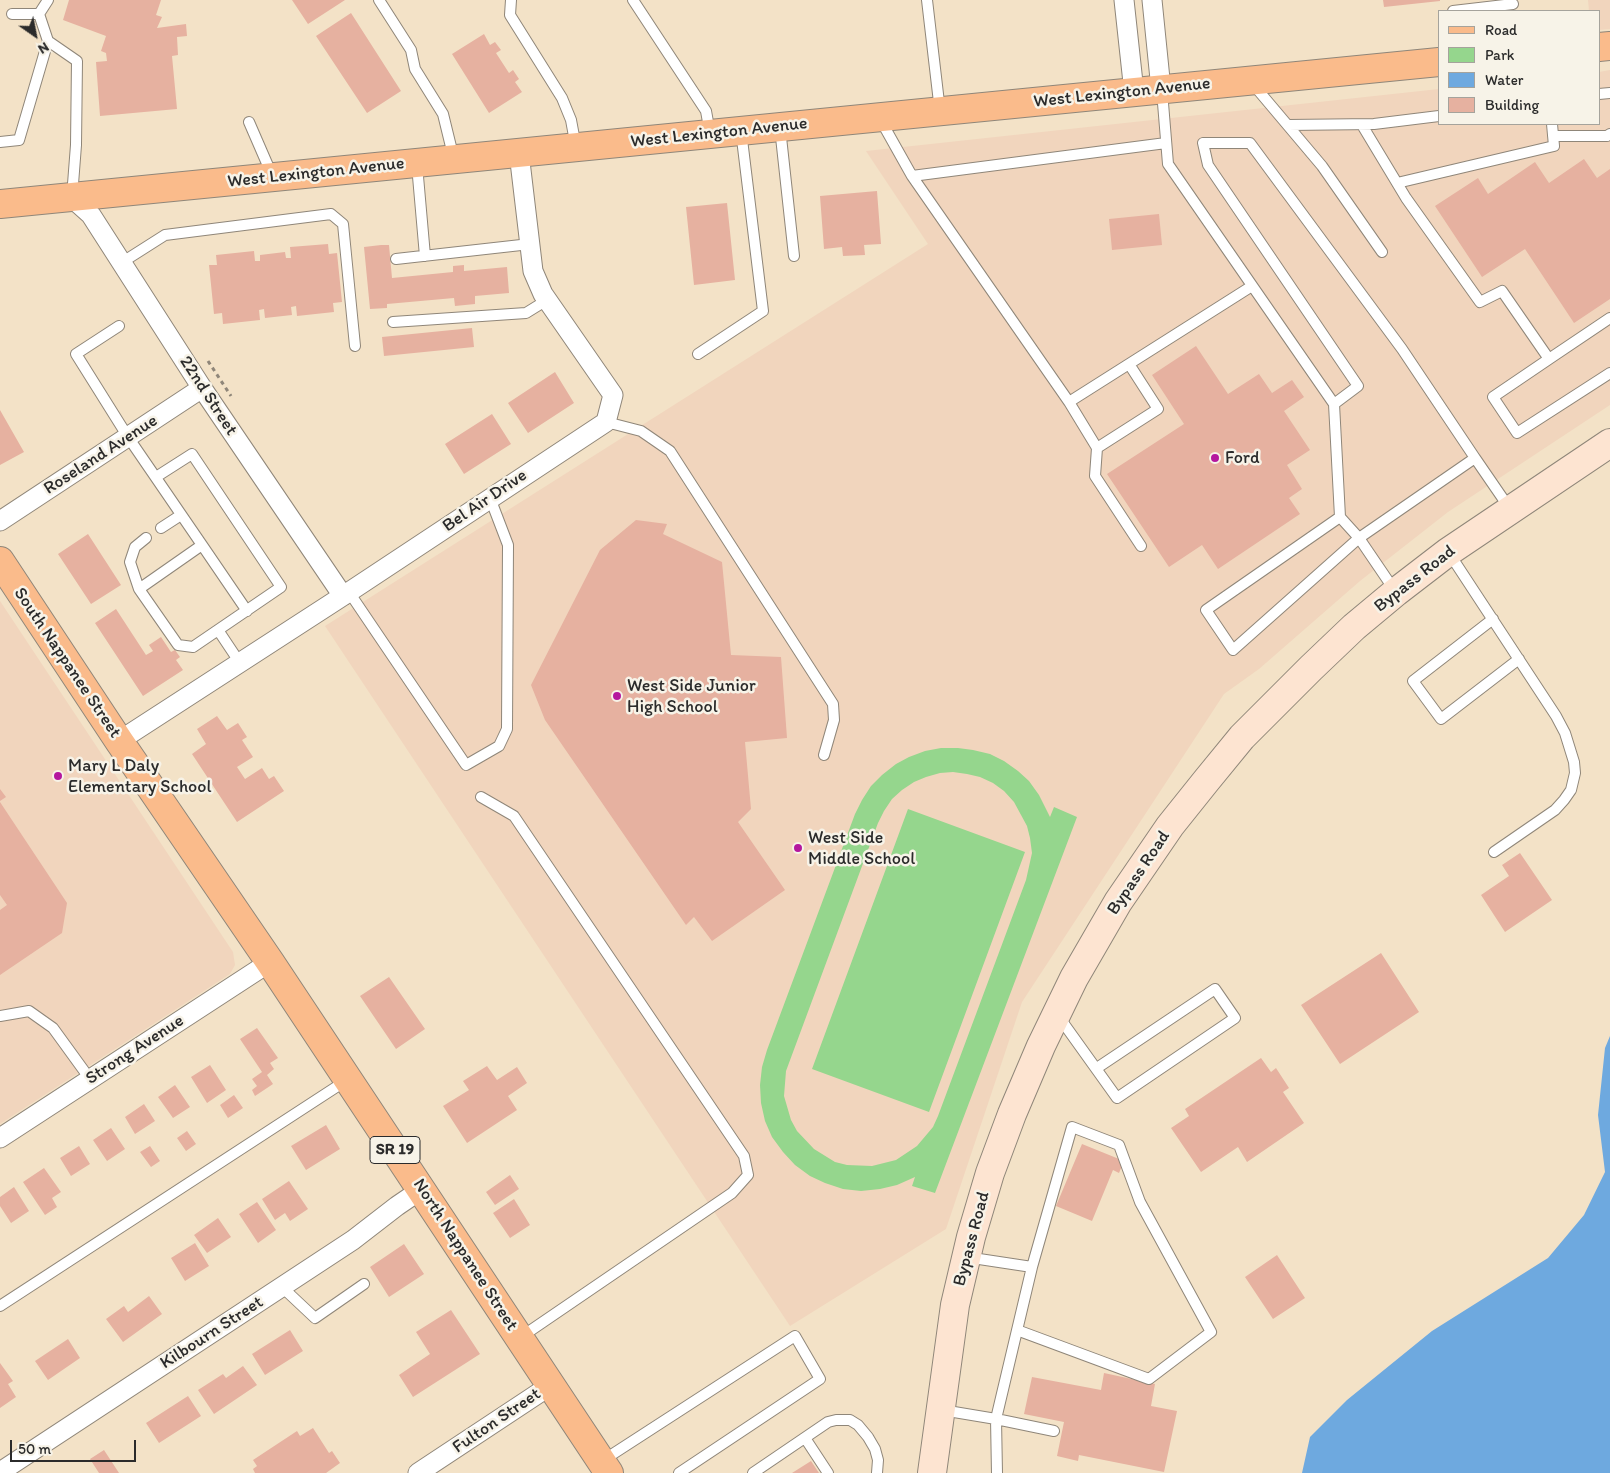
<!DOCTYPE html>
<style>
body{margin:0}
#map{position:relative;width:1610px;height:1473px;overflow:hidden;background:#f3e2c7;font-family:Itim,sans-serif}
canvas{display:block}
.legend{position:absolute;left:1438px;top:10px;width:162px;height:115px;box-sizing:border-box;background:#f7f3e8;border:1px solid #a5a39c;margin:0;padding:6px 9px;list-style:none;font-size:15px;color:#2b2b2b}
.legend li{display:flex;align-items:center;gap:10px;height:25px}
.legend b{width:25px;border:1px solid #a5a39c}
.north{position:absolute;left:10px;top:10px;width:50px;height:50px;-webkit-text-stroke:4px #f7f3e8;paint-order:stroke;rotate:147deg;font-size:14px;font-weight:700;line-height:20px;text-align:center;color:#2b2b2b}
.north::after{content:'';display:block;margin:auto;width:18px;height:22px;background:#2b2b2b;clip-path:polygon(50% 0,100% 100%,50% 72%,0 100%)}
.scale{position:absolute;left:10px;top:1440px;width:126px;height:22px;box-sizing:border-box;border:2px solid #2b2b2b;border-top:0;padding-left:6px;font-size:15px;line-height:18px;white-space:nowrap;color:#2b2b2b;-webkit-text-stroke:4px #f7f3e8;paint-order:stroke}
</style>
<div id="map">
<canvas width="1610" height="1473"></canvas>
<ul class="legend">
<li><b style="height:6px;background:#fabb8b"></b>Road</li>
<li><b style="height:14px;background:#95d68d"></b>Park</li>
<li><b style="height:14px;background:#6ea9df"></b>Water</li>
<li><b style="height:14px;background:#e6b1a0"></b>Building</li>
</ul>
<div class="north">N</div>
<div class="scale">50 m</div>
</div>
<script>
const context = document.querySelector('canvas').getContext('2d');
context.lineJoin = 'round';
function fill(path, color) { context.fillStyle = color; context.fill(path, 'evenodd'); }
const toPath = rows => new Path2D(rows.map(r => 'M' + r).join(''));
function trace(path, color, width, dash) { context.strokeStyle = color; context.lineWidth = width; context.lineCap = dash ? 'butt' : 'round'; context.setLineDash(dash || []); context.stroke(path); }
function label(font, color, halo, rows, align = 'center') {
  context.font = font + ' Itim,sans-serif'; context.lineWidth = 5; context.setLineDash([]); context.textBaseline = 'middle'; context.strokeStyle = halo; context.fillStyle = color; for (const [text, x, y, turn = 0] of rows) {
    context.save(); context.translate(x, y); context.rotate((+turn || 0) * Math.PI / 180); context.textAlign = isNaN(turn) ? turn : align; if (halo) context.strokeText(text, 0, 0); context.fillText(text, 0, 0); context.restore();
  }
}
fill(toPath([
 [1588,0,1610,0,1610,29,1599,30,1599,11,1589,11],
 [1610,70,1610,405,1448,512,1360,581,1259,669,1224,694,1022,1002,946,1229,790,1326,325,626,928,244,866,151,1439,89,1439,124,1599,124,1599,72],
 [0,601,233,952,235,965,230,974,0,1124]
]), '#f1d5bd');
fill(toPath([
 [941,748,958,748,973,750,990,754,1004,761,1018,771,1029,781,1039,795,1050,817,1054,807,1077,817,935,1193,912,1186,915,1177,897,1185,880,1189,861,1191,843,1189,825,1183,810,1176,795,1165,783,1152,772,1137,765,1121,761,1103,760,1085,762,1067,767,1050,855,814,862,800,871,786,882,775,896,764,909,757,925,751],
 [953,772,967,774,980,777,993,783,1004,791,1014,802,1027,826,1030,838,1032,853,1026,880,938,1116,933,1127,917,1146,896,1160,872,1166,847,1165,835,1162,814,1149,797,1131,791,1120,784,1096,786,1071,878,823,884,811,892,799,902,790,914,782,926,777,940,773],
 [908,809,1025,852,929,1112,812,1069]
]), '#95d68d');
fill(toPath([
 [1610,1036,1610,1473,1302,1473,1310,1437,1347,1400,1432,1331,1548,1258,1584,1215,1605,1172,1598,1115,1605,1048]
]), '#6ea9df');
fill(toPath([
 [69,0,161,0,156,15,162,17,157,28,186,24,187,36,177,37,178,55,172,56,177,109,100,116,96,62,107,61,106,53,101,51,106,36,63,20],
 [292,0,345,0,308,24],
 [1383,0,1440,0,1440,1,1384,7],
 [351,13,401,91,367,113,316,36],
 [484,34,490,45,495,42,501,50,496,53,509,73,513,70,519,79,515,82,522,92,489,113,452,54],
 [1584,159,1597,178,1610,169,1610,299,1574,323,1525,249,1482,277,1435,206,1478,178,1488,194,1535,162,1549,183],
 [877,191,881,244,864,245,865,255,843,256,842,247,824,249,820,196],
 [727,203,735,280,694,285,686,207],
 [1159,214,1162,245,1112,250,1109,219],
 [328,244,329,254,337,253,342,302,333,303,334,312,297,316,296,306,291,307,292,315,265,318,264,309,259,310,260,320,223,324,222,313,214,314,209,265,217,265,216,255,254,251,255,261,260,261,260,255,285,252,286,258,291,258,290,247],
 [381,245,389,245,392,278,453,272,453,266,464,265,464,271,507,267,509,293,475,296,475,304,455,306,454,298,387,304,387,308,370,309,364,247],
 [472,328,474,347,384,356,382,337],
 [1196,346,1228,394,1259,374,1272,393,1292,380,1304,397,1284,411,1310,450,1287,465,1302,489,1289,498,1300,514,1218,569,1202,545,1169,567,1107,474,1184,424,1152,375],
 [555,372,574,403,528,433,508,403],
 [0,410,24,452,0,465],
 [492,414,511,444,464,474,445,444],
 [636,520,667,524,663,534,722,562,731,655,781,657,787,738,745,742,751,809,738,822,785,890,712,941,694,917,686,925,545,720,531,685,600,550],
 [88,534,121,585,91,604,58,554],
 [116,609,146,655,153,651,149,645,161,637,171,652,175,650,180,657,176,660,183,670,143,696,95,623],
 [217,716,227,730,238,723,247,737,242,740,253,757,237,767,245,779,262,768,269,779,274,776,284,791,237,822,192,754,206,744,197,729],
 [0,789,6,797,0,801],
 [0,802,67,903,62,933,0,975,0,910,7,905,0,895],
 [1520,853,1552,900,1505,932,1481,895,1509,876,1502,865],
 [1381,953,1419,1012,1340,1064,1301,1005],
 [389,977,425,1029,396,1049,360,996],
 [257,1028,278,1058,270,1063,274,1069,267,1075,273,1084,255,1096,252,1090,257,1086,252,1079,262,1072,240,1039],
 [1261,1058,1271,1072,1276,1068,1289,1088,1283,1092,1304,1123,1247,1162,1238,1147,1201,1172,1171,1128,1189,1116,1185,1109],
 [210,1065,226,1090,207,1103,191,1077],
 [487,1066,497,1080,517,1067,527,1083,508,1096,517,1110,467,1143,443,1106,469,1090,463,1081],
 [175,1085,190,1107,173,1118,158,1097],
 [234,1095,243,1108,228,1118,220,1105],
 [144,1104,155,1121,135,1134,125,1117],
 [326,1125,340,1149,306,1170,291,1146],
 [111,1128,125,1149,107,1161,93,1140],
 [187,1131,196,1144,186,1151,177,1138],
 [1082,1144,1124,1161,1119,1173,1113,1170,1092,1221,1056,1206],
 [79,1146,90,1164,71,1176,60,1158],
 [150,1146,160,1161,151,1167,140,1152],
 [44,1168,61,1192,52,1198,57,1207,45,1215,23,1182],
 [510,1175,519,1189,495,1205,486,1192],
 [289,1181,308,1209,290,1221,285,1213,275,1220,262,1199],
 [14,1187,29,1211,11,1223,0,1206,0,1197],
 [514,1199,530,1225,510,1238,493,1213],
 [257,1202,276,1230,258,1243,239,1214],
 [218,1218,231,1237,207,1253,194,1235],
 [195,1243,209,1266,185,1281,171,1258],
 [404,1244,424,1274,389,1297,370,1267],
 [1277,1255,1305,1298,1273,1319,1245,1277],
 [149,1296,162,1314,123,1342,106,1319,124,1306,128,1312],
 [451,1310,480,1354,413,1397,399,1375,430,1354,416,1332],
 [290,1330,303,1351,265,1375,252,1354],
 [68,1339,80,1358,48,1380,35,1361],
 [0,1363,13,1381,8,1384,16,1397,0,1408],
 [243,1366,257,1385,214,1414,198,1390,223,1374,226,1378],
 [1104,1373,1155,1384,1151,1406,1177,1411,1164,1472,1079,1455,1078,1461,1057,1456,1064,1422,1024,1414,1032,1377,1101,1390],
 [188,1396,201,1416,159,1443,146,1423],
 [313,1428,329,1453,332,1451,340,1463,326,1473,255,1473,253,1469,257,1466,253,1460,297,1431,300,1436],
 [104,1450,119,1473,99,1473,90,1459],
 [811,1461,819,1473,792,1473]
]), '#e6b1a0');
const lane = toPath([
 [48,0,39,14,48,41,77,61,76,145,72,197],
 [379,0,411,50,415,69,443,114,454,159],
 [511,0,510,15,562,98,571,120,576,147],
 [633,0,706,111,710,133],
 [927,0,940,111],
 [1453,11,1513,4],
 [12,14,39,14],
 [1252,83,1322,166,1382,252],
 [1162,91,1168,164,1334,404,1340,517,1206,610,1233,650,1359,538,1395,591],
 [1599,94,1610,93],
 [880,119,912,176,1166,143],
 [249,122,272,175],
 [1288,125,1374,124,1439,116],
 [1362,125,1406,198,1480,302,1502,291,1549,359,1610,318],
 [780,128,794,256],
 [1553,136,1607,136,1610,134],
 [0,142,19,140,48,41],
 [417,165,425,256],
 [912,176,1069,402,1252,286],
 [1397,183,1554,146,1552,124],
 [396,259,530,244],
 [121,263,165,235,331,214,343,224,355,346],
 [393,322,526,313,547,300],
 [119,326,76,354,128,437,202,545,139,589,178,645,193,647,281,587,192,454,156,477],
 [698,354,763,311,741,131],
 [1549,359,1493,397,1517,433,1610,373],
 [1069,402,1097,448,1095,476,1141,546],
 [1334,404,1358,386,1208,165,1203,143,1250,143,1402,349,1475,458],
 [606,422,641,431,670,451,833,704,834,720,824,755],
 [1097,448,1158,409,1129,364],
 [1340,517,1359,538,1475,458,1510,509],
 [161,528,181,515],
 [202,545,247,611],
 [1449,553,1556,716,1565,733,1574,762,1575,773,1571,790,1564,800,1555,810,1494,852],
 [139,589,130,562,135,547,146,538],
 [349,592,466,765,499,746,507,729,508,545,490,498],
 [1493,619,1413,681,1441,719,1519,659],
 [218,630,240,663],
 [481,797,514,816,744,1156,748,1175,732,1193,521,1337],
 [0,1016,29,1011,53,1028,90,1079],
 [1059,1017,1117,1098,1235,1018,1215,989,1097,1068],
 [966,1257,1032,1267],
 [282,1287,315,1318,364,1284],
 [0,1306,347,1080],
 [1017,1330,1149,1379,1211,1332,1140,1202,1119,1145,1072,1127,1032,1267,996,1419,1054,1431],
 [942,1410,996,1419,997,1473],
 [805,1438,828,1473],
 [602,1461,795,1336,820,1379,679,1473],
 [753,1473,828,1422,836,1420,850,1420,858,1425,868,1437,875,1449,878,1460,877,1473]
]);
const street = toPath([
 [1124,0,1134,92],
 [1152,0,1161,89],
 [72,198,91,215,202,388,343,596],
 [0,521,202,388],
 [119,741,349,592,606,422,613,395,543,294,533,271,519,153],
 [0,1138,270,962],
 [0,1472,353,1240,397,1206,422,1189],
 [418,1473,551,1385]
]);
const secondary = toPath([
 [932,1473,955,1305,971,1237,990,1173,1012,1114,1041,1046,1074,978,1118,902,1170,826,1206,781,1242,737,1311,668,1354,627,1396,592,1448,552,1610,443]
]);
const primary = toPath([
 [1599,47,1610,46],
 [0,204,1439,62],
 [0,561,119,741,270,962,609,1473]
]);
trace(lane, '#8f8679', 12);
trace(street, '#8f8679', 21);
trace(secondary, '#8f8679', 30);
trace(primary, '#8f8679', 30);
trace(toPath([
 [208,361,231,396]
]), '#8f8679', 3, [4, 4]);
trace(lane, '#fff', 10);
trace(street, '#fff', 19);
trace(secondary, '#fde4d1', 28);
trace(primary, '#fabb8b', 28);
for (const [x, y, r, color] of [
 [1215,458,5,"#b5179e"],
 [617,696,5,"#b5179e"],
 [58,776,5,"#b5179e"],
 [798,848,5,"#b5179e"]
]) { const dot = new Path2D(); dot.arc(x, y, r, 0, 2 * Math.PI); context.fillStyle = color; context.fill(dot); trace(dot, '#f7f3e8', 2); }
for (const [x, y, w] of [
 [395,1150,50]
]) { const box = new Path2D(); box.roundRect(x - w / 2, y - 13.5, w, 27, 4); context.fillStyle = '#f7f3e8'; context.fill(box); trace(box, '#2b2b2b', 1); }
label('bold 16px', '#2b2b2b', null, [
 ["SR 19",395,1150]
]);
label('18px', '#2b2b2b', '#f7f3e8', [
 ["West Lexington Avenue",1122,93,-6],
 ["West Lexington Avenue",719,133,-6],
 ["West Lexington Avenue",316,173,-6],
 ["22nd Street",208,396,57],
 ["Roseland Avenue",101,455,-33],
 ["Bel Air Drive",485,501,-34],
 ["Bypass Road",1415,579,-38],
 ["South Nappanee Street",67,663,56],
 ["Bypass Road",1139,873,-56],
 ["Strong Avenue",135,1050,-33],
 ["Bypass Road",972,1239,-75],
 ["North Nappanee Street",465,1255,57],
 ["Kilbourn Street",212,1333,-33],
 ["Fulton Street",497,1421,-34]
]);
label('18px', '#2b2b2b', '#f7f3e8', [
 ["Ford",1225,458],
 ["West Side Junior",627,686],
 ["High School",627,707],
 ["Mary L Daly",68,766],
 ["Elementary School",68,787],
 ["West Side",808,838],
 ["Middle School",808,859]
], 'left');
</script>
